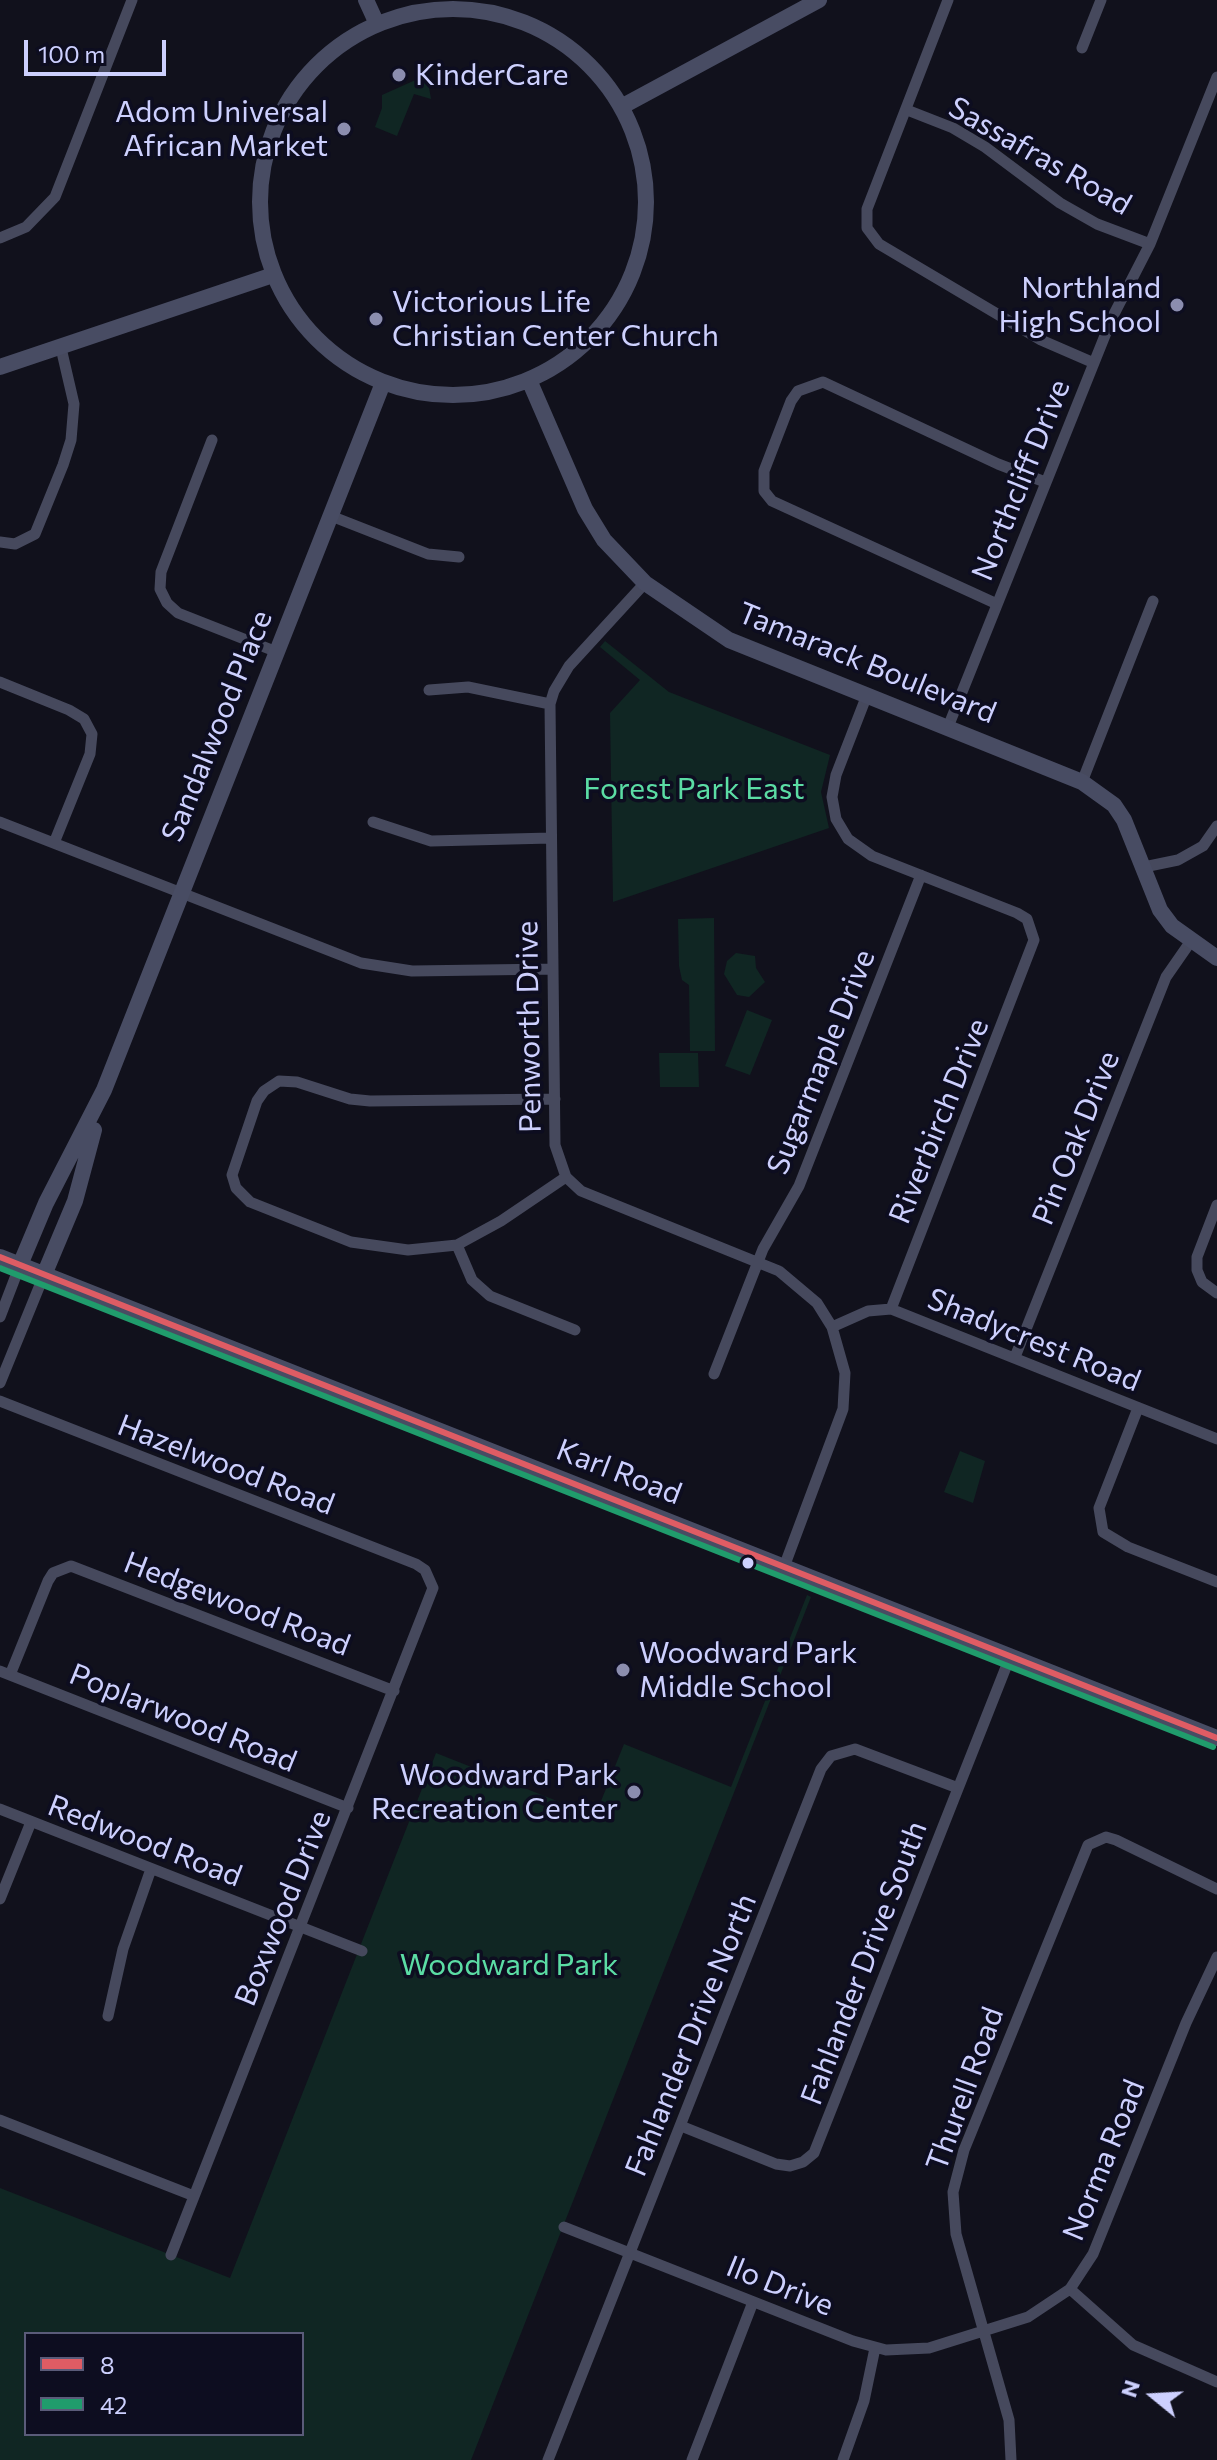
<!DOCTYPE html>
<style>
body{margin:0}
#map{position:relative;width:1217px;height:2460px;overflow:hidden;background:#11111c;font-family:Commissioner,sans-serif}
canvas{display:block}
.legend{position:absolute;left:24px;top:2332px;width:280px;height:104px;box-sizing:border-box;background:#0d0d20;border:2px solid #5a5b79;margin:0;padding:10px 14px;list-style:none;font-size:24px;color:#cdd0fe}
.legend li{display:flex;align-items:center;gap:16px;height:40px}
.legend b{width:40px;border:2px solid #5a5b79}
.north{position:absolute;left:1113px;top:2356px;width:80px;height:80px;-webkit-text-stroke:6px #0d0d20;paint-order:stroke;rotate:288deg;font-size:22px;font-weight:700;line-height:32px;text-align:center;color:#cdd0fe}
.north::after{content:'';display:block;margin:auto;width:28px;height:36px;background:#cdd0fe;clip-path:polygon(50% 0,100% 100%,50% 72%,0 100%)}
.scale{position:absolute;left:24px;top:40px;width:142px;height:36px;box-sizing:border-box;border:4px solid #cdd0fe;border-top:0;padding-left:10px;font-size:24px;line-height:28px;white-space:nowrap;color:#cdd0fe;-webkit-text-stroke:6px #0d0d20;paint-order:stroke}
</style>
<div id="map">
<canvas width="1217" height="2460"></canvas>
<ul class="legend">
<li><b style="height:10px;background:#df5c64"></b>8</li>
<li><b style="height:10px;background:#209c6c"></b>42</li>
</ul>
<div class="north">N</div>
<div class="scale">100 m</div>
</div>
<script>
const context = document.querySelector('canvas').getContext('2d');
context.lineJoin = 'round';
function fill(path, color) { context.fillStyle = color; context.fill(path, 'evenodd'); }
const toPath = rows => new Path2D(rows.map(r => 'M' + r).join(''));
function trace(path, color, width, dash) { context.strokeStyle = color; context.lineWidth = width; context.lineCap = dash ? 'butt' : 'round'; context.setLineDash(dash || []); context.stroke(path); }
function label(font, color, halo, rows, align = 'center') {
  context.font = font + ' Commissioner,sans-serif'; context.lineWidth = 7; context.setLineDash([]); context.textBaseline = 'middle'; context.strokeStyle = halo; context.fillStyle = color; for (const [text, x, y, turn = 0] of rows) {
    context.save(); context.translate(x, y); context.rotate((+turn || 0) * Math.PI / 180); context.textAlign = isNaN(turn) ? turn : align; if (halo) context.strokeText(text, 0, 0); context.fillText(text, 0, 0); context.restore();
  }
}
fill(toPath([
 [425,64,431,99,414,94,397,136,375,127,382,108,382,95,420,78,416,67],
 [605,641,669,692,830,755,821,792,829,828,613,902,610,713,640,680,600,647],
 [714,918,715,1051,690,1051,689,985,682,980,679,966,678,919],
 [736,953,755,956,756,968,765,982,749,997,737,995,724,974,727,961],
 [747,1010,772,1020,750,1075,725,1066],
 [659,1053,698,1053,699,1087,660,1087],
 [960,1451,985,1461,973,1503,944,1492],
 [807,1595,811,1597,471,2460,0,2460,0,2188,230,2278,436,1753,595,1816,624,1744,731,1787],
 [26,2334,302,2334,302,2434,26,2434]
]), '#102623');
trace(toPath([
 [948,0,867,209,867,228,879,244,1041,340,1094,363],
 [1082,48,1101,0],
 [907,110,953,128,985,147,1060,203,1097,224,1150,244],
 [0,238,26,227,55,197,132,0],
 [212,440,161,572,160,589,167,603,178,613,277,652],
 [331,516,428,554,459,557],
 [0,542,15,544,35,534,63,465,71,440,74,404,61,348],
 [645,583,569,666,554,691,550,704,555,1145,566,1177,581,1191,779,1271,817,1303,832,1327,845,1373,843,1409,784,1567],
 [997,604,772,501,764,491,764,471,791,401,798,391,823,382,998,464,1045,482],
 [0,682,69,710,84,719,92,734,90,754,54,843],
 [429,690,468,687,550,704],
 [867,695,836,775,832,797,836,819,848,839,872,856,1017,913,1027,919,1034,940,891,1309],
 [948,727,1112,318,1150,244,1217,77],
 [1082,782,1153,601],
 [0,822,361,963,412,971,553,969],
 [373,822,431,841,551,838],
 [1144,867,1178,860,1203,846,1217,826],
 [555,1099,370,1101,350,1099,297,1082,279,1081,264,1091,257,1101,232,1175,236,1188,250,1202,351,1242,408,1250,457,1245,501,1221,566,1177],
 [1217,1205,1197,1257,1197,1270,1202,1282,1217,1293],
 [457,1245,472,1280,490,1296,575,1330],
 [0,1317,20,1265],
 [832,1327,868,1311,891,1309,1217,1439],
 [1015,1357,1166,977,1191,941],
 [714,1374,763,1249,799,1186,921,875],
 [0,1383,44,1275],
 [0,1401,416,1564,425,1570,433,1588,171,2255],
 [1138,1408,1099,1508,1103,1532,1128,1547,1217,1582],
 [0,1671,348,1808],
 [10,1675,48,1581,53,1573,71,1566,394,1691],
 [0,1809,362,1951],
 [0,1899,31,1822],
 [108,2016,123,1949,151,1869],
 [0,2120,194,2196],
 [681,2126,776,2164,790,2166,803,2162,814,2153,1010,1657],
 [564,2227,853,2341,886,2350,929,2348,1028,2317,1070,2289,1093,2254,1186,2023,1217,1957],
 [1070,2289,1133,2345,1217,2382],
 [548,2460,821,1769,831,1756,855,1749,958,1788],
 [692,2460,753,2302],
 [843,2460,864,2401,875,2348],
 [1011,2460,1009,2420,956,2234,953,2192,964,2150,1088,1845,1106,1837,1116,1840,1217,1889]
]), '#46495d', 11);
trace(toPath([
 [366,0,377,24],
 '260 202a193 193 0 1 1 386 0a193 193 0 1 1-386 0Z',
 [621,107,819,0],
 [0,367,273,275],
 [529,380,585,509,604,540,645,583,729,640,1082,782,1114,805,1124,820,1160,910,1172,926,1217,958],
 [0,1257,1217,1738],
 [20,1265,46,1203,104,1090,383,383],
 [44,1275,75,1201,94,1130]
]), '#484c63', 16);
trace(toPath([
 [0,1257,1217,1738]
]), '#df5c64', 6);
trace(toPath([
 [0,1268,1213,1747]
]), '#209c6c', 6);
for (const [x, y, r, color] of [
 [399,75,8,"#8b8daf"],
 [344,129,8,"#8b8daf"],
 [1177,305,8,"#8b8daf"],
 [376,319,8,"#8b8daf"],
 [748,1563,7,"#cdd0fe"],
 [623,1670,8,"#8b8daf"],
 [634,1792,8,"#8b8daf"]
]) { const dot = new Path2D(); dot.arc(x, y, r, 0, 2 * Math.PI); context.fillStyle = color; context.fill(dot); trace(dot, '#0d0d20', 3); }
label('30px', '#cdd0fe', '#0d0d20', [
 ["KinderCare",415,75],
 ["Adom Universal",328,112,"right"],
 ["African Market",328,146,"right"],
 ["Northland",1161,288,"right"],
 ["High School",1161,322,"right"],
 ["Victorious Life",392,302],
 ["Christian Center Church",392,336],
 ["Woodward Park",639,1653],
 ["Middle School",639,1687],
 ["Woodward Park",618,1775,"right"],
 ["Recreation Center",618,1809,"right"]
], 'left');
label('30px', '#cdd0fe', '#0d0d20', [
 ["Sassafras Road",1040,156,30],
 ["Northcliff Drive",1021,480,-68],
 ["Tamarack Boulevard",867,663,22],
 ["Sandalwood Place",217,726,-68],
 ["Penworth Drive",529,1027,-91],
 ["Sugarmaple Drive",821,1062,-68],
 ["Riverbirch Drive",939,1121,-68],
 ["Pin Oak Drive",1076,1138,-68],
 ["Shadycrest Road",1034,1340,22],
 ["Hazelwood Road",226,1465,21],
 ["Karl Road",619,1472,21],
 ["Hedgewood Road",237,1604,21],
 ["Poplarwood Road",183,1718,22],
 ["Redwood Road",145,1841,21],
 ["Boxwood Drive",283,1908,-68],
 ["Fahlander Drive South",864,1963,-69],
 ["Fahlander Drive North",691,2035,-68],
 ["Thurell Road",965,2089,-70],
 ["Norma Road",1104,2160,-68],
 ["Ilo Drive",780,2286,22]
]);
label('30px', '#5bdca4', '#0d0d20', [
 ["Forest Park East",694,789],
 ["Woodward Park",509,1965]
]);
</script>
